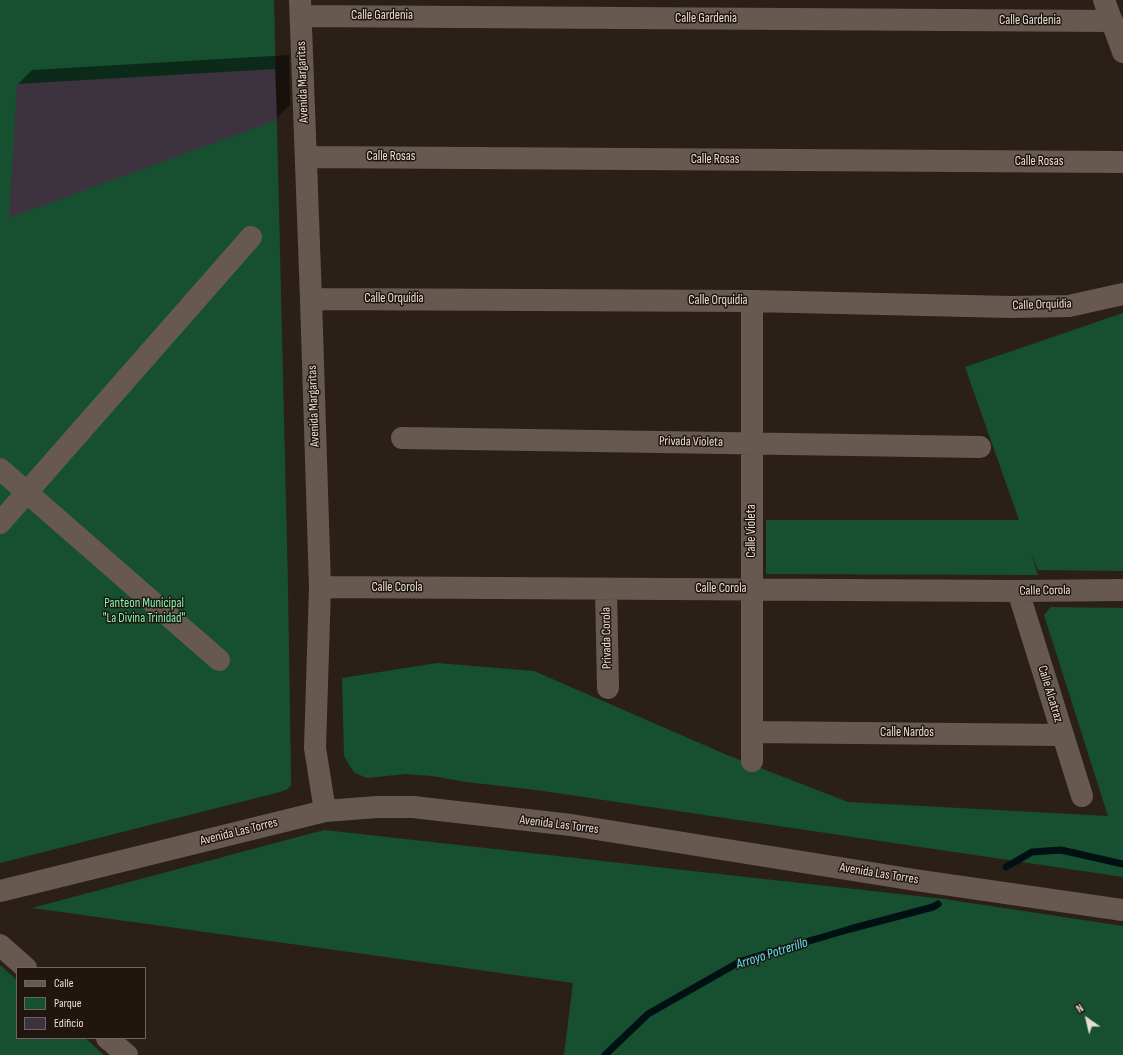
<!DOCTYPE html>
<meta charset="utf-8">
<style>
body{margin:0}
#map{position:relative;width:1123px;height:1055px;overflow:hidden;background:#2b2018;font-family:"Sofia Sans Condensed",sans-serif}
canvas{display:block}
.legend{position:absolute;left:16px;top:967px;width:130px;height:72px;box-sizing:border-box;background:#21160f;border:1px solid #6f655f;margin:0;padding:5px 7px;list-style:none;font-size:12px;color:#e4dcd7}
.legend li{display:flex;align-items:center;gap:8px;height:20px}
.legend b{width:20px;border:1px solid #6f655f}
.north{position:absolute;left:1067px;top:999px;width:40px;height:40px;-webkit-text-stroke:3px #21160f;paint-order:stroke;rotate:326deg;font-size:11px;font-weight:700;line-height:16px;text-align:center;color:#e4dcd7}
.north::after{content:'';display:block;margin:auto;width:14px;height:18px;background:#e4dcd7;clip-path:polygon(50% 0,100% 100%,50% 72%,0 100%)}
</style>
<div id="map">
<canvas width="1123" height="1055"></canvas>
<ul class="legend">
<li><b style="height:5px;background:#675950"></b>Calle</li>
<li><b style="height:11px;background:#175030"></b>Parque</li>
<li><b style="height:11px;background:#3d333e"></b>Edificio</li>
</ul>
<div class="north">N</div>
</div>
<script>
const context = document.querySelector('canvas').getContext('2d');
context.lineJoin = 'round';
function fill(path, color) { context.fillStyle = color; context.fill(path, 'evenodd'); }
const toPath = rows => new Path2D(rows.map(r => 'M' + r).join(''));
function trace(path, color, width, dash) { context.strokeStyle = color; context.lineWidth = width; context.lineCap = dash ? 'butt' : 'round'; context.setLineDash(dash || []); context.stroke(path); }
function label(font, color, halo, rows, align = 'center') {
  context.font = font + ' "Sofia Sans Condensed",sans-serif'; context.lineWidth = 3; context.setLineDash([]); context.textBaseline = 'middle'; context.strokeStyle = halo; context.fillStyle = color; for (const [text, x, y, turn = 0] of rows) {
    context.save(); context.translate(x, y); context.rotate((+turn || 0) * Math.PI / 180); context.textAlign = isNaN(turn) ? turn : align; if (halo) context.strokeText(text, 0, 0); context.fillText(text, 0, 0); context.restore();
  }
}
fill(toPath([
 [0,0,274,0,288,586,291,778,291,785,288,789,280,792,0,863],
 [1123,313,1123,571,1038,570,1031,553,1038,575,766,574,766,520,1019,520,965,367],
 [1051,607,1123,608,1123,877,536,790,466,782,432,776,406,774,367,778,355,773,351,768,344,756,342,678,437,663,534,671,727,755,848,802,1108,816,1044,615],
 [324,830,944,899,1123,926,1123,1055,564,1055,573,983,32,908],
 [0,965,17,980,17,1038,85,1038,104,1055,0,1055]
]), '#175030');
fill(toPath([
 [289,55,290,105,276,119,18,84,32,70]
]), '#0007');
trace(toPath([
 [1006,867,1032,852,1061,850,1123,864],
 [605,1055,648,1014,741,961,850,929,933,907,938,904]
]), '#011012', 7);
fill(toPath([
 [275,69,277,120,9,218,17,84]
]), '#3d333e');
trace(toPath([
 [300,0,311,299,320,587,315,748,325,811],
 [1104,0,1123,52],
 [301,16,1112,21],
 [306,157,1123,162],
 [311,299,752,301,1011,307,1069,306,1123,294],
 [752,301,752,761],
 [402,438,980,447],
 [0,469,219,660],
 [0,523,251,237],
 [320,587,1018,591,1123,590],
 [606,589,608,688],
 [1018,591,1082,796],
 [752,732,1063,735],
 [0,891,325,811,377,807,413,807,571,825,915,880,1123,910],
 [0,945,26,968],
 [107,1038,127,1055]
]), '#675950', 22);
label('13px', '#e4dcd7', '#21160f', [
 ["Calle Gardenia",382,16],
 ["Calle Gardenia",706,19],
 ["Calle Gardenia",1030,21],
 ["Avenida Margaritas",303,82,-92],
 ["Calle Rosas",391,157],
 ["Calle Rosas",715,160],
 ["Calle Rosas",1039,162],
 ["Calle Orquídia",394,299],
 ["Calle Orquídia",718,301],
 ["Calle Orquídia",1042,305,-2],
 ["Avenida Margaritas",314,406,-92],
 ["Privada Violeta",691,442,1],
 ["Calle Violeta",752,531,-90],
 ["Calle Corola",397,588],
 ["Calle Corola",721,589],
 ["Calle Corola",1045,591,-1],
 ["Privada Corola",607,638,-91],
 ["Calle Alcatraz",1050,694,73],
 ["Calle Nardos",907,733],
 ["Avenida Las Torres",559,825,7],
 ["Avenida Las Torres",239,832,-14],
 ["Avenida Las Torres",879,874,9]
]);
label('13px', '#7efaaf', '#21160f', [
 ["Panteon Municipal",144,604],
 ["\"La Divina Trinidad\"",144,619]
]);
label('italic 14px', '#56e7f4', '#21160f', [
 ["Arroyo Potrerillo",772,954,-18]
]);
</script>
